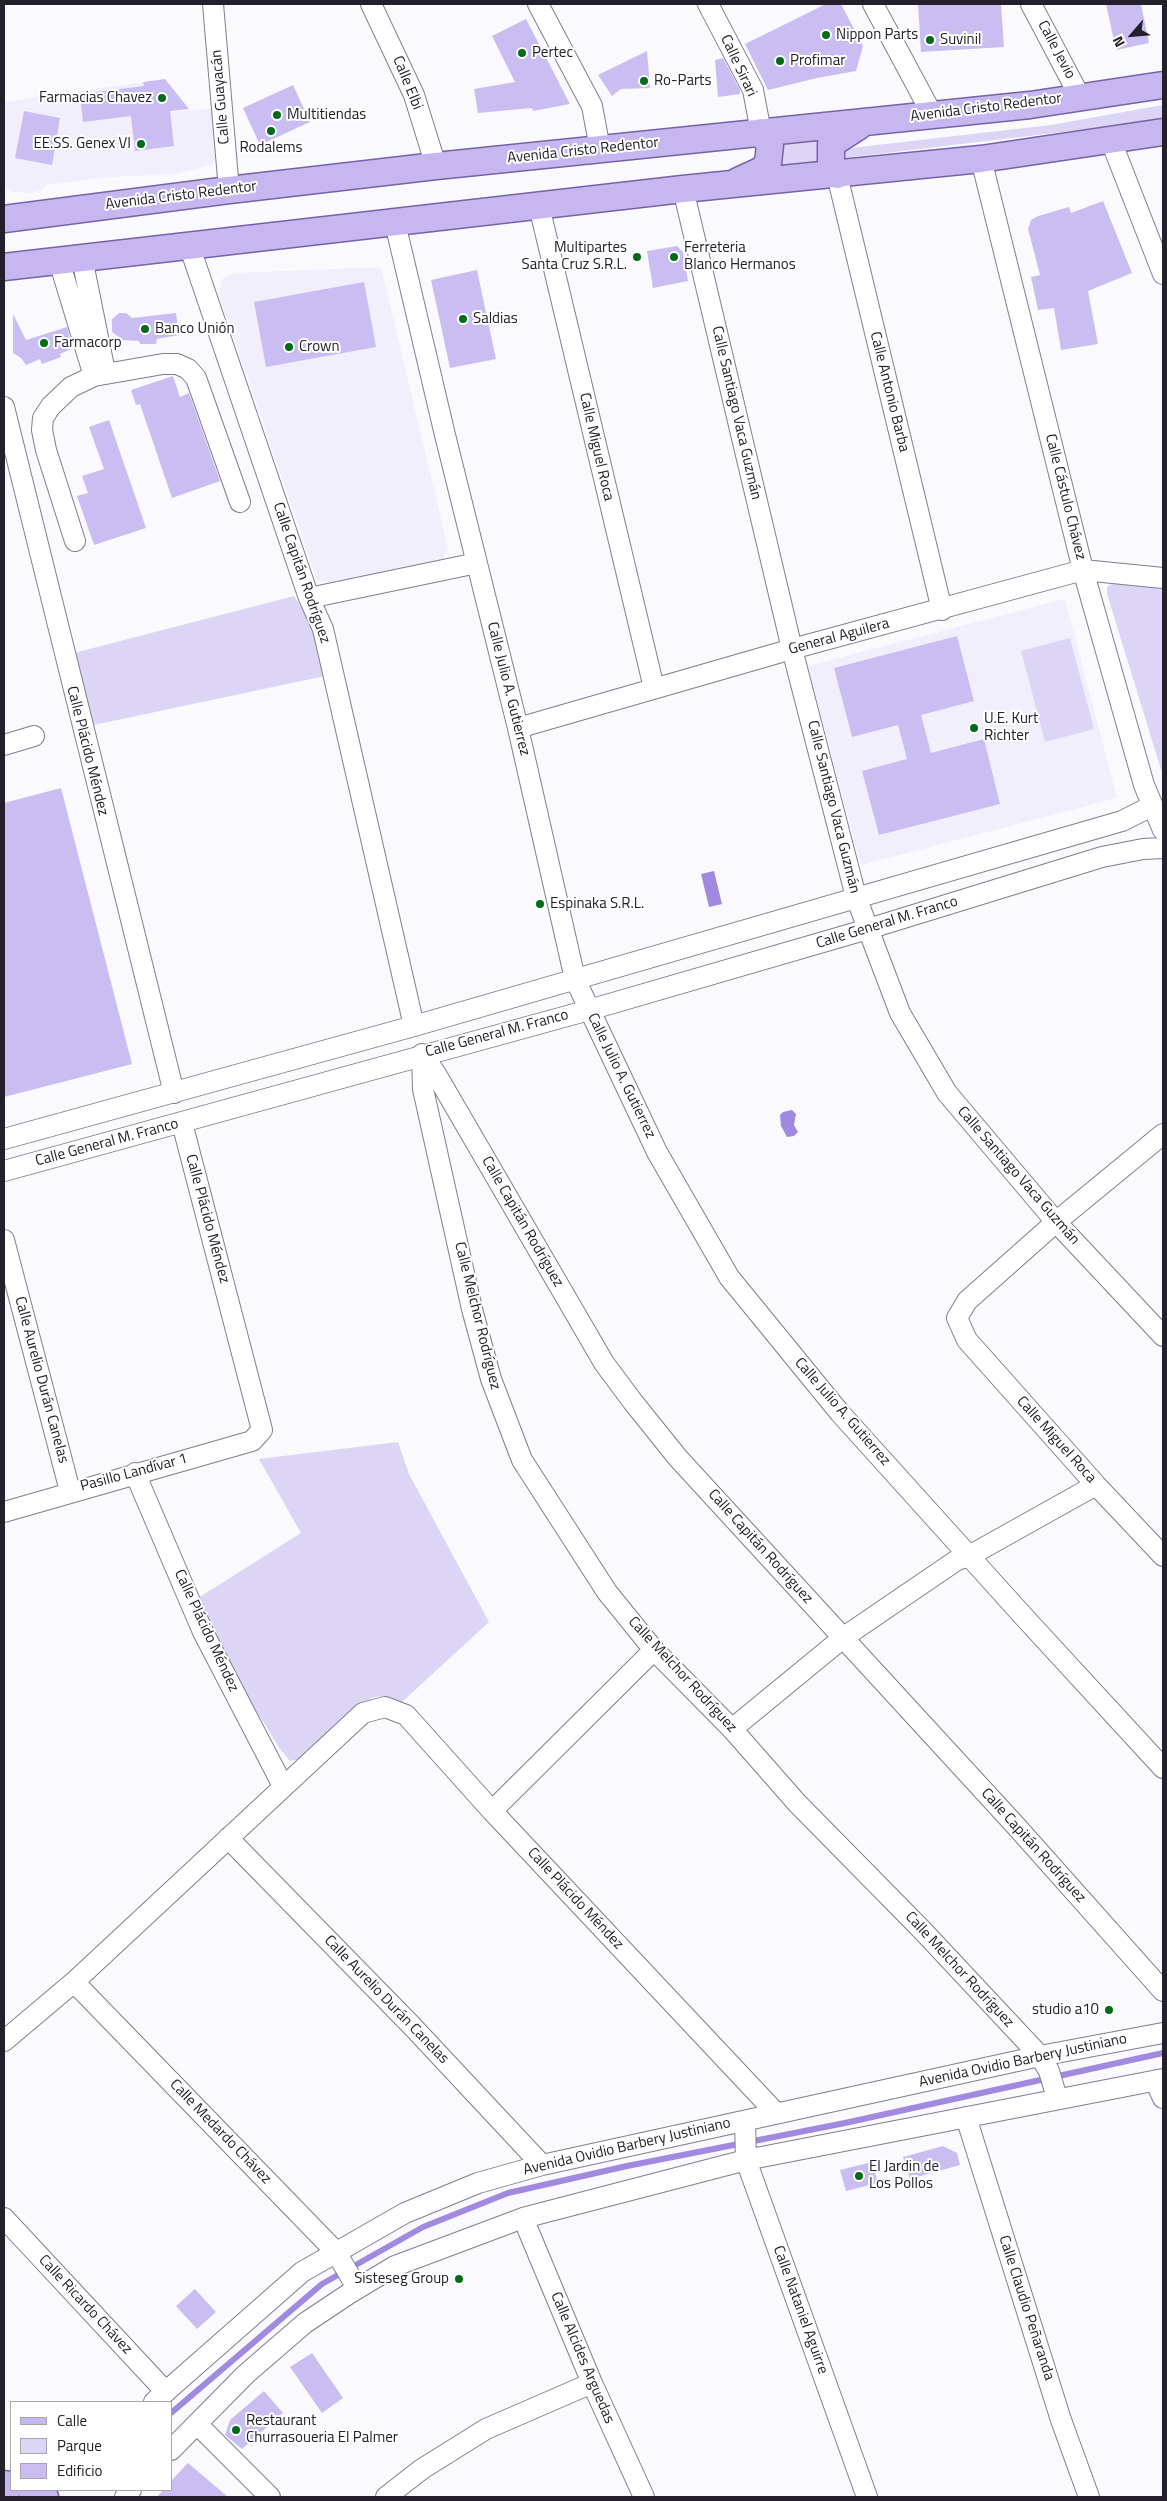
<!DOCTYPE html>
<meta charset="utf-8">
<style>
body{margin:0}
#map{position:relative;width:1167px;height:2501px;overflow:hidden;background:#faf9fe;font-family:"Titillium Web",sans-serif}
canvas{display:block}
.frame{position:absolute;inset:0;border:5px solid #23202b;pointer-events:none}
.legend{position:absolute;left:10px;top:2401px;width:162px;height:90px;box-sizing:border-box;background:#fff;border:1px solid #a7a6aa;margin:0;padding:6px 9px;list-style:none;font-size:15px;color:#23202b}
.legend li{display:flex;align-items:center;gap:10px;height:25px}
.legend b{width:25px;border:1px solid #a7a6aa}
.north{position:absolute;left:1107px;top:10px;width:50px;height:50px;-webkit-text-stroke:4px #fff;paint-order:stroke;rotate:243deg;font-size:14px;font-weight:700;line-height:20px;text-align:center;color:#23202b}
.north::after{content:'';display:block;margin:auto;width:18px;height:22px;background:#23202b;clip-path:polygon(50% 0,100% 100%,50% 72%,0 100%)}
</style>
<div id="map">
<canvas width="1167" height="2501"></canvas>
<div class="frame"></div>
<ul class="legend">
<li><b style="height:6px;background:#c7b7f1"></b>Calle</li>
<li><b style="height:14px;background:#dcd5f5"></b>Parque</li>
<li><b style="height:14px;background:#c9bdf2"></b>Edificio</li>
</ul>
<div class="north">N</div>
</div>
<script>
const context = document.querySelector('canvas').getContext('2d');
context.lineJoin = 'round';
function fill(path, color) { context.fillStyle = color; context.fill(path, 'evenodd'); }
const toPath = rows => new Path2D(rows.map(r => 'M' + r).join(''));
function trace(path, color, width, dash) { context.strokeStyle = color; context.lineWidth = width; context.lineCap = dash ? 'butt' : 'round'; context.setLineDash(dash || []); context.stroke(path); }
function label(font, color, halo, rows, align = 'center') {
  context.font = font + ' "Titillium Web",sans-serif'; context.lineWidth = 4; context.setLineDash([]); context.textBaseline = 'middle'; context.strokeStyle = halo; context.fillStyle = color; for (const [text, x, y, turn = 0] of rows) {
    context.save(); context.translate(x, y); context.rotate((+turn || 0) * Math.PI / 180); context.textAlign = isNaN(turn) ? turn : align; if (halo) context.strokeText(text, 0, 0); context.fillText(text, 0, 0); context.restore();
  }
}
fill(toPath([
 [143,82,147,114,216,108,217,154,213,164,176,174,110,177,46,185,42,190,30,193,12,192,4,187,4,102],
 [381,267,448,548,442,560,332,583,317,580,219,295,222,279,235,273],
 [1065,599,1117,798,861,865,808,666]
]), '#f2effd');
fill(toPath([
 [1163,105,1163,120,844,158,842,149,1051,125],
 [827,139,823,161,773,166,775,145],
 [1115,582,1163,588,1163,776,1107,594,1107,587],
 [294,596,312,625,325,676,89,726,70,654],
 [1070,638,1094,729,1045,742,1021,651],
 [398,1442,409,1474,489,1622,401,1703,385,1696,374,1697,359,1706,301,1759,290,1761,280,1749,232,1671,198,1598,301,1533,259,1459]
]), '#dcd5f5');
fill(toPath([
 [714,871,722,904,709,907,701,874],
 [792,1110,796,1114,794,1125,798,1132,794,1136,787,1137,781,1126,780,1115,783,1112]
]), '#a089de');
trace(toPath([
 [171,2413,322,2284,423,2227,508,2193,627,2166,845,2123,1163,2053]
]), '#a089de', 6);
fill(toPath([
 [826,4,841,4,863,46,856,71,817,78,768,90,745,44],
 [918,4,1001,4,1004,47,921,52],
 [1106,4,1141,4,1149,43,1116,50],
 [526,19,570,104,533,111,532,108,478,113,474,89,515,82,492,36],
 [647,51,650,88,621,89,612,96,598,75],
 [723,58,740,90,740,94,718,97,715,60],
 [165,79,189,109,170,111,174,146,135,151,131,116,83,122,80,94,144,86,143,82],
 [293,85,310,122,260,145,243,108],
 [24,111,60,118,52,165,15,158],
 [1103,201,1132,273,1088,291,1098,344,1061,350,1054,308,1038,310,1031,277,1040,275,1028,229,1031,220,1038,216,1069,207,1071,213],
 [677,246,683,252,688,281,653,288,647,251],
 [477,270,496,359,450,368,431,280],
 [364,282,376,347,266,367,254,302],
 [119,313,126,313,132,318,176,313,179,335,157,339,156,344,140,344,139,341,123,340,112,332,112,319],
 [13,314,26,340,67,327,73,348,60,354,61,357,42,364,40,359,26,365,21,358,13,353],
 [173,376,180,397,189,393,220,481,172,498,140,404,136,405,131,390],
 [109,420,146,528,94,545,77,496,88,493,82,476,104,469,89,427],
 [957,636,974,701,921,715,931,753,984,739,1000,804,879,835,862,771,907,759,898,725,852,737,834,668],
 [61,788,132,1064,4,1097,4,803],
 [943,2146,957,2153,960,2165,910,2179,903,2157],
 [872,2162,878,2183,846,2191,840,2170],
 [195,2289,216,2312,197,2329,176,2306],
 [312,2353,343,2398,322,2413,290,2367],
 [264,2391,283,2413,242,2449,225,2435,230,2420],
 [188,2463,228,2497,157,2497,163,2490,171,2490,171,2481]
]), '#c9bdf2');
const minor = toPath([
 [213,4,229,190],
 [371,4,414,95,436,166],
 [538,4,592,106,600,149],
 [708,4,753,90,761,132],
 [873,4,932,114],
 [1031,4,1080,97],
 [1111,141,1163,274],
 [981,159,1083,570,1144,785,1163,830],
 [837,175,942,610],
 [683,189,792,649,856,897,900,1013,947,1093,1056,1222,1163,1336],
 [539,206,654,688],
 [395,223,445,435,518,728,575,979,657,1152,729,1277,840,1413,1025,1618,1163,1768],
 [189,245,309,598,323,629,414,1026],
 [82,258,104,367],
 [59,261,94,376],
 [4,407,174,1093],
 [75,541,46,450,42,430,43,418,51,406,71,387,94,376,163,364,177,364,188,369,196,378,240,502],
 [309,598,477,563],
 [518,728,792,649,1083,570,1163,578],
 [4,745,34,736],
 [422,1054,423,1089,472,1309,491,1379,522,1460,607,1592,654,1650,732,1729,797,1803,923,1931,1040,2056,1049,2071,1057,2098],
 [422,1054,436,1074,604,1363,633,1402,678,1458,1016,1826,1163,1991],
 [1163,1134,1056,1222,967,1301,957,1318,967,1340,1096,1485,1163,1556],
 [4,1139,414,1026,1122,821,1152,806],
 [4,1171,589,1010,868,929,1102,857,1143,849,1163,848],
 [4,1240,70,1491],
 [135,1473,203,1632,283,1786],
 [4,1512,252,1441,262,1430,182,1123],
 [732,1729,844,1637,957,1560,969,1556,1096,1485],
 [492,1811,654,1650],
 [228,1838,412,2026,542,2165],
 [74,1982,336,2252,357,2288],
 [4,2041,74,1982,363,1713,385,1707,406,1715,492,1811,776,2113],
 [1155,2081,1163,2098],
 [966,2117,1061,2420,1089,2497],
 [745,2121,746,2160,867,2497],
 [4,2218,166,2392],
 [523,2218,592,2383,644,2497],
 [154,2402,302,2272,405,2213,478,2183,542,2165,1040,2056,1163,2033],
 [197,2424,270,2497],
 [171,2450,246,2374,305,2323,350,2293,395,2266,523,2218,746,2160,1163,2079],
 [125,2497,131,2490],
 [386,2497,422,2469,486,2429,592,2383]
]);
const major = toPath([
 [837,175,831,165,831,144,859,126],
 [738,181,762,170,768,163,770,145,761,132],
 [4,219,229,190,436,166,1030,105,1163,85],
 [4,267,683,189,981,159,1163,132],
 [4,2484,11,2485],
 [31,2490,45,2497]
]);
trace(minor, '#817c95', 22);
trace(major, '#7663a6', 29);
trace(minor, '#fff', 20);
trace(major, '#c7b7f1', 26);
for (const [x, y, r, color] of [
 [826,35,5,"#006a19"],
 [930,40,5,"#006a19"],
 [522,53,5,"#006a19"],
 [780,61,5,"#006a19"],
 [644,81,5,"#006a19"],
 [162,98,5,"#006a19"],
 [277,115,5,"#006a19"],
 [271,131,5,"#006a19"],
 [141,144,5,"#006a19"],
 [637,257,5,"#006a19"],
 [674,257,5,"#006a19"],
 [463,319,5,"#006a19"],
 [145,329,5,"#006a19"],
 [44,343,5,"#006a19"],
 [289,347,5,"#006a19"],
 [974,728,5,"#006a19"],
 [540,904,5,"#006a19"],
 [1109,2010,5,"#006a19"],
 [859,2176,5,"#006a19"],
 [459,2279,5,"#006a19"],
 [236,2430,5,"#006a19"]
]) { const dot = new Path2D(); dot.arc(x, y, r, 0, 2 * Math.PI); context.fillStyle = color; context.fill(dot); trace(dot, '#fff', 2); }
label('15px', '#23202b', '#fff', [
 ["Nippon Parts",836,35],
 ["Suvinil",940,40],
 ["Pertec",532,53],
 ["Profimar",790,61],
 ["Ro-Parts",654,81],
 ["Farmacias Chavez",152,98,"right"],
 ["Multitiendas",287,115],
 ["EE.SS. Genex VI",131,144,"right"],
 ["Rodalems",271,148,"center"],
 ["Multipartes",627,248,"right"],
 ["Santa Cruz S.R.L.",627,265,"right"],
 ["Ferreteria",684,248],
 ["Blanco Hermanos",684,265],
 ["Saldias",473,319],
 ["Banco Unión",155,329],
 ["Farmacorp",54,343],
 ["Crown",299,347],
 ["U.E. Kurt",984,719],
 ["Richter",984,736],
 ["Espinaka S.R.L.",550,904],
 ["studio a10",1099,2010,"right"],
 ["El Jardin de",869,2167],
 ["Los Pollos",869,2184],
 ["Sisteseg Group",449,2279,"right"],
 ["Restaurant",246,2421],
 ["Churrasoueria El Palmer",246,2438]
], 'left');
label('15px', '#23202b', '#fff', [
 ["Calle Jevio",1056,50,62],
 ["Calle Sirari",738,66,65],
 ["Calle Elbi",407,83,68],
 ["Calle Guayacán",221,97,-95],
 ["Avenida Cristo Redentor",986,108,-7],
 ["Avenida Cristo Redentor",583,151,-6],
 ["Avenida Cristo Redentor",181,196,-7],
 ["Calle Antonio Barba",889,392,76],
 ["Calle Santiago Vaca Guzmán",736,413,77],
 ["Calle Miguel Roca",596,447,77],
 ["Calle Cástulo Chávez",1065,497,76],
 ["Calle Capitán Rodríguez",301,573,71],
 ["General Aguilera",839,637,-15],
 ["Calle Julio A. Gutierrez",508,689,76],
 ["Calle Plácido Méndez",87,751,76],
 ["Calle Santiago Vaca Guzmán",833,807,76],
 ["Calle General M. Franco",887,923,-17],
 ["Calle General M. Franco",497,1034,-15],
 ["Calle Julio A. Gutierrez",621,1076,64],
 ["Calle General M. Franco",107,1143,-15],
 ["Calle Santiago Vaca Guzmán",1018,1176,49],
 ["Calle Plácido Méndez",207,1219,75],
 ["Calle Capitán Rodríguez",522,1222,60],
 ["Calle Melchor Rodríguez",477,1316,76],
 ["Calle Aurelio Durán Canelas",41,1380,75],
 ["Calle Julio A. Gutierrez",842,1412,49],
 ["Calle Miguel Roca",1056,1440,48],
 ["Pasillo Landívar 1",134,1473,-15],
 ["Calle Capitán Rodríguez",760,1547,48],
 ["Calle Plácido Méndez",206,1631,65],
 ["Calle Melchor Rodríguez",682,1675,47],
 ["Calle Capitán Rodríguez",1033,1846,48],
 ["Calle Plácido Méndez",575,1899,47],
 ["Calle Melchor Rodríguez",959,1970,47],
 ["Calle Aurelio Durán Canelas",386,2000,46],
 ["Avenida Ovidio Barbery Justiniano",1023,2061,-12],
 ["Calle Medardo Chávez",220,2132,46],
 ["Avenida Ovidio Barbery Justiniano",627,2147,-13],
 ["Calle Ricardo Chávez",85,2305,47],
 ["Calle Claudio Peñaranda",1026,2308,72],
 ["Calle Nataniel Aguirre",800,2310,70],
 ["Calle Alcides Arguedas",582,2358,67]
]);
</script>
